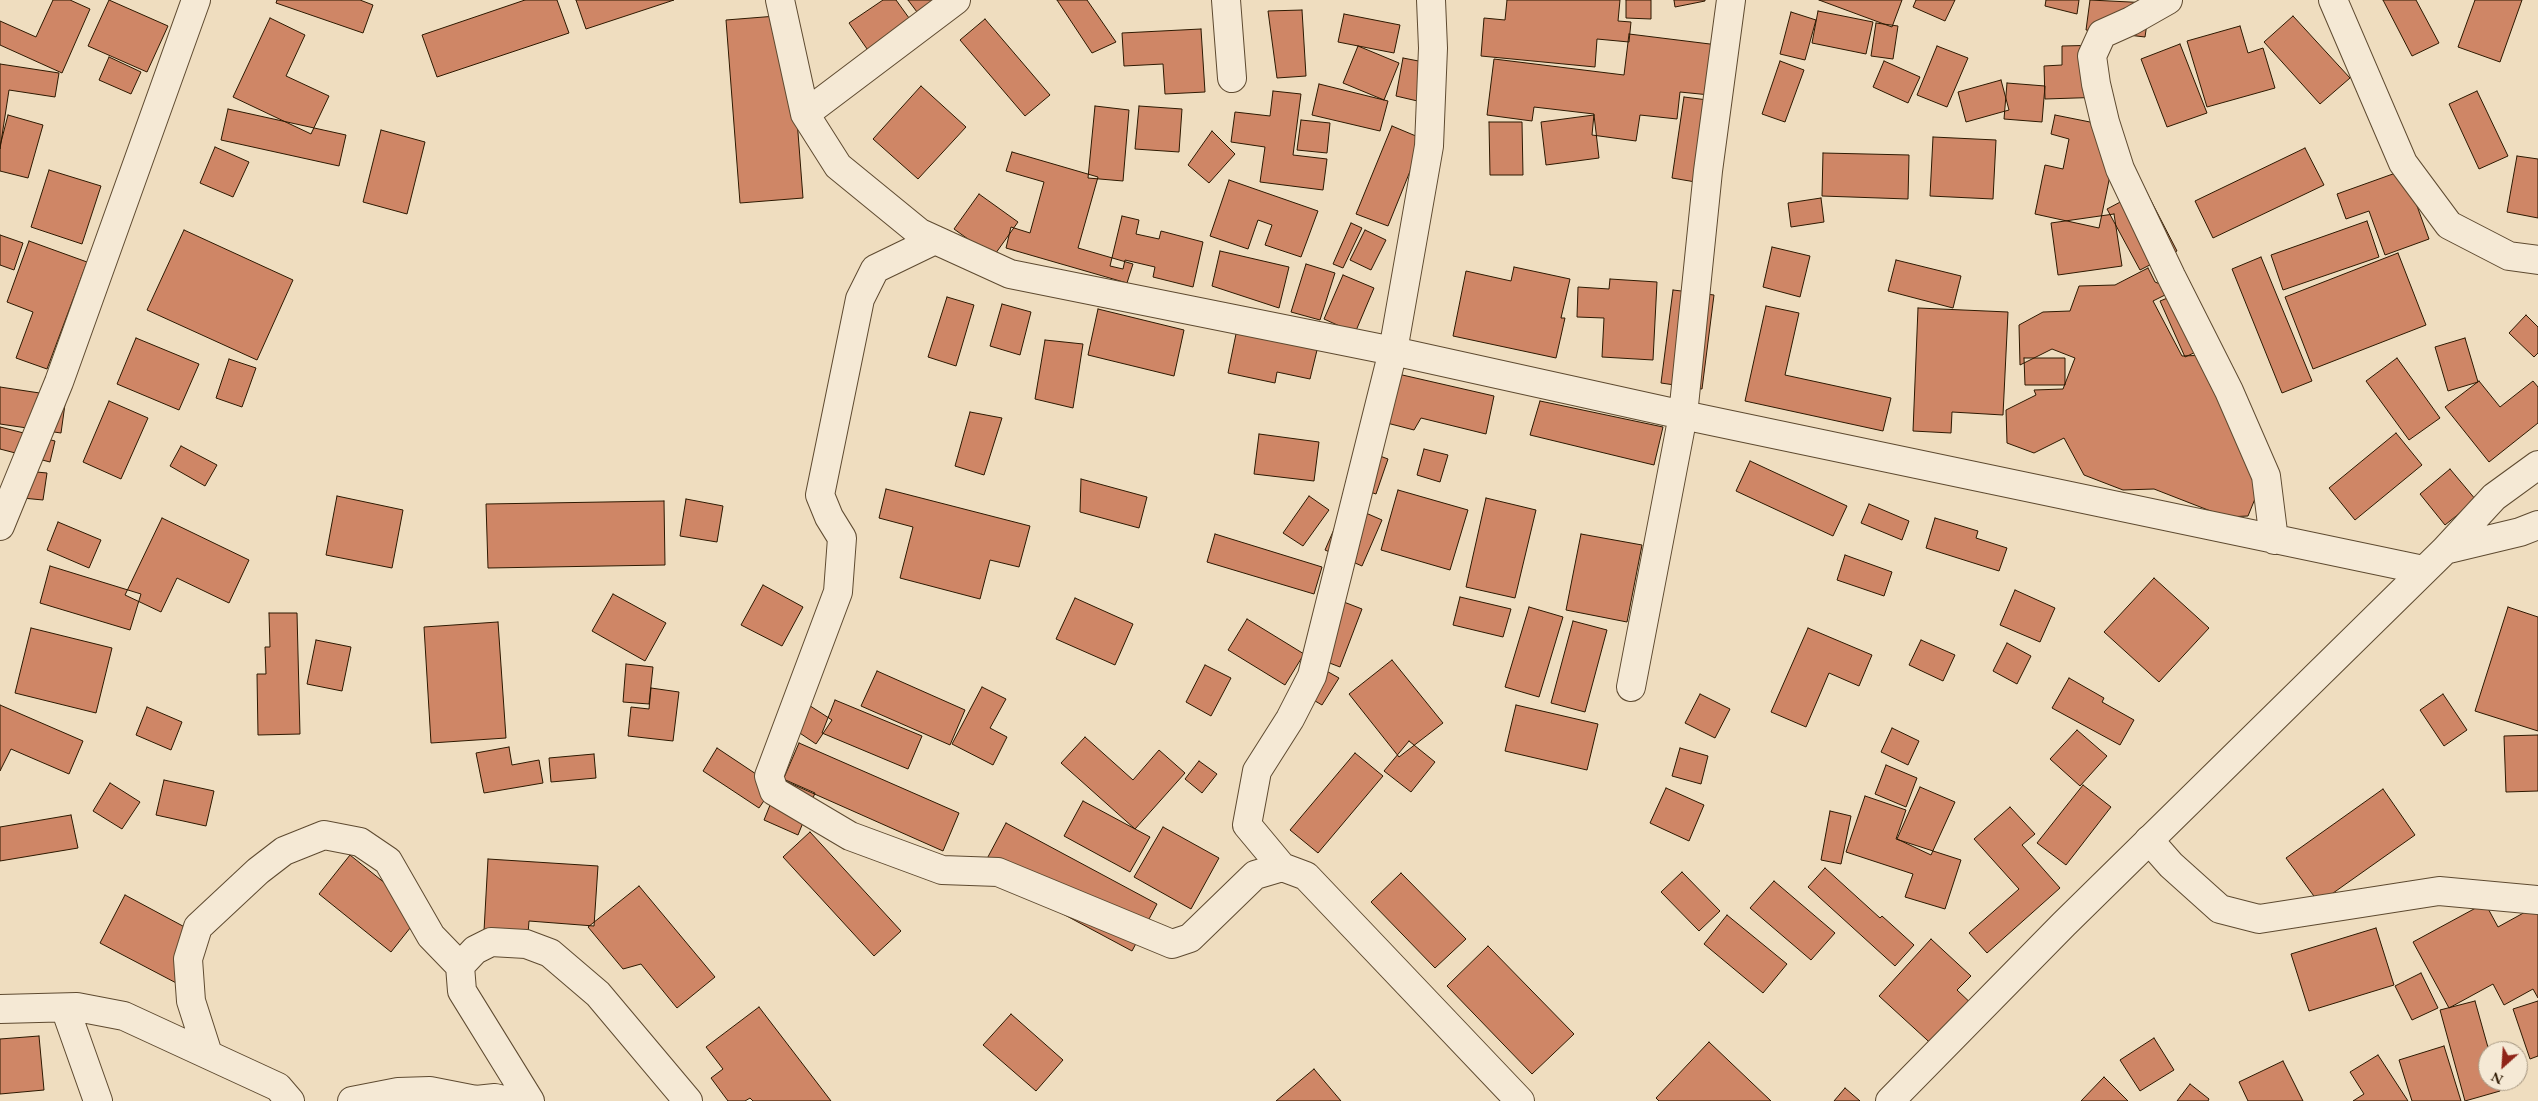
<!DOCTYPE html>
<style>
body{margin:0}
#map{position:relative;width:2538px;height:1101px;overflow:hidden;background:#efddbf;font-family:"EB Garamond",serif}
canvas{display:block}
.north{position:absolute;left:2478px;top:1041px;width:50px;height:50px;box-sizing:border-box;background:#f5e9d5;border:1px solid #a59680;border-radius:50%;rotate:206deg;font-size:14px;font-weight:700;line-height:20px;text-align:center;color:#2d1901}
.north::after{content:'';display:block;margin:auto;width:18px;height:22px;background:#8f2418;clip-path:polygon(50% 0,100% 100%,50% 72%,0 100%)}
</style>
<div id="map">
<canvas width="2538" height="1101"></canvas>
<div class="north">N</div>
</div>
<script>
const context = document.querySelector('canvas').getContext('2d');
context.lineJoin = 'round';
function fill(path, color) { context.fillStyle = color; context.fill(path, 'evenodd'); }
const toPath = rows => new Path2D(rows.map(r => 'M' + r).join(''));
function trace(path, color, width, dash) { context.strokeStyle = color; context.lineWidth = width; context.lineCap = dash ? 'butt' : 'round'; context.setLineDash(dash || []); context.stroke(path); }
const building = toPath([
 [53,0,70,0,90,9,62,73,0,45,0,21,36,37,53,0],
 [109,0,168,26,147,72,88,46,109,0],
 [277,0,360,0,373,5,363,33,276,3,277,0],
 [525,0,557,0,569,33,437,77,422,35,525,0],
 [576,0,674,0,586,29,576,0],
 [883,0,896,0,917,29,874,59,849,23,883,0],
 [908,0,934,0,917,12,908,0],
 [1057,0,1087,0,1116,42,1092,53,1057,0],
 [1507,0,1620,0,1618,21,1631,22,1629,42,1597,39,1595,67,1481,56,1484,18,1505,20,1507,0],
 [1626,0,1651,0,1651,19,1626,18,1626,0],
 [1674,0,1705,0,1705,1,1675,7,1674,0],
 [1819,0,1902,0,1892,27,1819,0],
 [1916,0,1955,0,1945,21,1913,7,1916,0],
 [2046,0,2079,0,2077,14,2045,6,2046,0],
 [2090,0,2150,3,2145,37,2086,30,2090,0],
 [2383,0,2416,0,2439,43,2412,56,2383,0],
 [2475,0,2522,0,2500,62,2458,47,2475,0],
 [1302,10,1306,76,1277,78,1268,11,1302,10],
 [1818,11,1873,22,1866,54,1812,43,1818,11],
 [1791,12,1816,20,1805,60,1780,54,1791,12],
 [1344,14,1400,25,1394,53,1338,42,1344,14],
 [789,15,803,198,740,203,726,20,789,15],
 [2293,16,2350,78,2320,104,2264,42,2293,16],
 [270,18,305,35,286,76,329,96,311,134,233,97,270,18],
 [985,19,1050,95,1025,116,960,40,985,19],
 [1876,23,1898,26,1893,59,1871,56,1876,23],
 [2240,26,2248,53,2263,48,2275,88,2207,107,2187,41,2240,26],
 [1201,29,1205,92,1165,94,1163,64,1124,66,1122,33,1201,29],
 [1629,34,1726,46,1720,96,1680,92,1677,119,1640,115,1636,141,1592,135,1594,114,1534,107,1532,121,1487,115,1494,59,1624,75,1629,34],
 [2180,44,2207,113,2167,127,2141,59,2180,44],
 [2105,45,2106,97,2045,99,2044,66,2062,65,2062,46,2105,45],
 [1358,46,1399,63,1384,100,1343,83,1358,46],
 [1937,46,1968,58,1947,107,1917,95,1937,46],
 [109,57,141,72,131,94,99,80,109,57],
 [1403,58,1434,64,1426,103,1396,96,1403,58],
 [1780,61,1804,70,1785,122,1762,114,1780,61],
 [1884,61,1920,77,1908,103,1873,87,1884,61],
 [0,64,59,73,55,97,9,90,0,149,0,64],
 [2001,80,2009,110,1966,122,1958,92,2001,80],
 [2007,83,2045,86,2042,122,2004,119,2007,83],
 [1319,84,1388,101,1380,131,1312,115,1319,84],
 [921,86,966,127,918,179,873,139,921,86],
 [1273,91,1301,94,1293,155,1327,159,1323,190,1260,182,1265,147,1231,142,1235,112,1270,116,1273,91],
 [2477,91,2508,156,2479,169,2449,104,2477,91],
 [1684,97,1731,103,1719,186,1672,178,1684,97],
 [1095,106,1129,110,1123,181,1088,178,1095,106],
 [1139,106,1182,109,1179,152,1135,149,1139,106],
 [228,109,346,135,339,166,221,140,228,109],
 [8,115,43,125,28,178,0,171,0,146,8,115],
 [1594,115,1599,158,1546,165,1541,122,1594,115],
 [2055,115,2120,128,2099,228,2035,214,2045,165,2063,169,2069,139,2051,134,2055,115],
 [1301,120,1330,123,1327,153,1297,150,1301,120],
 [1489,122,1522,122,1523,175,1490,175,1489,122],
 [1392,126,1423,139,1388,226,1356,214,1392,126],
 [381,130,425,142,407,214,363,202,381,130],
 [1212,131,1235,154,1209,183,1188,165,1212,131],
 [1933,137,1996,140,1993,199,1930,196,1933,137],
 [215,147,249,162,233,197,200,183,215,147],
 [2305,148,2324,185,2213,238,2195,201,2305,148],
 [1012,152,1098,177,1078,248,1133,264,1127,283,1006,248,1011,227,1030,233,1044,182,1006,171,1012,152],
 [1823,153,1909,155,1908,199,1822,196,1823,153],
 [2517,156,2538,159,2538,218,2507,212,2517,156],
 [49,170,101,186,82,244,31,227,49,170],
 [2404,170,2429,239,2385,255,2369,211,2346,219,2337,194,2404,170],
 [1229,180,1318,211,1301,257,1265,245,1272,225,1258,220,1248,249,1210,236,1229,180],
 [2145,189,2177,251,2140,270,2107,209,2145,189],
 [979,194,1018,222,993,257,954,229,979,194],
 [1821,198,1824,222,1791,227,1788,203,1821,198],
 [2114,214,2122,266,2058,275,2051,223,2114,214],
 [1122,216,1139,220,1136,234,1159,239,1161,231,1203,242,1193,287,1153,277,1155,267,1125,260,1123,269,1110,266,1122,216],
 [2367,221,2379,257,2283,290,2271,255,2367,221],
 [1351,223,1362,228,1343,268,1333,264,1351,223],
 [184,230,293,280,257,360,147,310,184,230],
 [1365,230,1386,240,1371,270,1350,260,1365,230],
 [0,235,23,243,14,270,0,265,0,235],
 [29,241,87,262,47,369,16,358,33,312,7,302,29,241],
 [1772,247,1810,256,1800,297,1763,287,1772,247],
 [1220,251,1289,267,1279,308,1212,286,1220,251],
 [2398,253,2426,325,2313,369,2285,297,2398,253],
 [2261,257,2312,381,2282,393,2232,269,2261,257],
 [1896,260,1961,276,1953,308,1888,291,1896,260],
 [1306,264,1335,273,1320,320,1291,312,1306,264],
 [1514,267,1570,279,1561,318,1565,318,1556,358,1453,336,1466,271,1511,281,1514,267],
 [2148,268,2155,282,2175,290,2153,301,2182,356,2209,355,2261,484,2248,516,2226,517,2154,489,2123,490,2084,475,2064,438,2034,453,2007,443,2006,410,2036,395,2034,390,2063,389,2075,358,2052,349,2020,365,2019,325,2043,312,2070,311,2079,286,2115,285,2148,268],
 [1343,275,1374,288,1355,333,1324,319,1343,275],
 [1610,279,1657,282,1653,360,1602,357,1604,318,1577,317,1578,287,1609,289,1610,279],
 [1673,290,1714,295,1702,389,1661,383,1673,290],
 [2185,291,2209,346,2185,357,2160,301,2185,291],
 [947,297,974,305,956,366,928,357,947,297],
 [1002,304,1031,312,1020,355,990,346,1002,304],
 [1766,306,1799,313,1785,375,1891,398,1883,431,1745,401,1766,306],
 [1918,308,2008,312,2003,415,1952,412,1951,433,1913,431,1918,308],
 [1098,309,1184,330,1174,376,1088,355,1098,309],
 [2526,315,2538,327,2538,353,2534,357,2509,333,2526,315],
 [1237,329,1318,346,1310,379,1277,372,1275,383,1228,373,1237,329],
 [136,338,199,364,179,410,117,384,136,338],
 [2465,338,2478,382,2448,391,2435,347,2465,338],
 [1045,340,1083,344,1073,408,1035,399,1045,340],
 [2024,358,2065,358,2065,385,2025,385,2024,358],
 [2397,358,2440,418,2409,440,2366,381,2397,358],
 [229,359,256,368,242,407,216,398,229,359],
 [1398,374,1494,396,1486,434,1421,418,1414,430,1387,423,1398,374],
 [2479,381,2500,407,2533,381,2538,387,2538,423,2489,462,2445,407,2479,381],
 [0,387,66,397,61,433,0,424,0,387],
 [109,401,148,418,121,479,83,462,109,401],
 [1540,401,1663,427,1654,465,1530,435,1540,401],
 [970,412,1002,418,984,475,955,466,970,412],
 [0,427,55,441,50,462,0,449,0,427],
 [2396,433,2422,465,2355,520,2329,488,2396,433],
 [1259,434,1319,442,1314,481,1254,474,1259,434],
 [181,446,217,465,205,486,170,466,181,446],
 [1424,449,1448,455,1440,482,1417,475,1424,449],
 [1364,450,1388,459,1376,494,1352,486,1364,450],
 [1750,461,1847,506,1833,536,1736,491,1750,461],
 [2450,469,2476,500,2445,525,2420,494,2450,469],
 [15,470,47,473,43,500,12,497,15,470],
 [1081,479,1147,497,1139,528,1080,512,1081,479],
 [886,489,1030,526,1019,567,990,560,980,599,900,578,913,527,879,518,886,489],
 [1398,490,1468,510,1450,570,1381,550,1398,490],
 [337,496,403,510,392,568,326,555,337,496],
 [1309,496,1329,510,1303,546,1283,533,1309,496],
 [1486,498,1536,510,1515,598,1466,587,1486,498],
 [686,499,723,506,717,542,680,536,686,499],
 [664,501,665,565,488,568,486,504,664,501],
 [1345,504,1382,520,1362,566,1325,550,1345,504],
 [1869,504,1909,521,1902,540,1861,523,1869,504],
 [162,518,249,560,229,603,177,578,161,612,125,595,162,518],
 [1935,518,1978,531,1976,538,2007,548,1999,571,1926,548,1935,518],
 [58,522,101,540,89,568,47,550,58,522],
 [1215,534,1322,567,1314,594,1207,562,1215,534],
 [1581,534,1642,545,1627,622,1566,610,1581,534],
 [1845,555,1892,572,1884,596,1837,580,1845,555],
 [50,566,141,594,130,630,40,603,50,566],
 [2154,578,2209,628,2159,682,2104,632,2154,578],
 [763,585,803,607,782,646,741,625,763,585],
 [2015,590,2055,608,2040,642,2000,625,2015,590],
 [613,594,666,623,645,661,592,631,613,594],
 [1460,597,1511,609,1503,637,1453,625,1460,597],
 [1075,598,1133,624,1115,665,1056,639,1075,598],
 [1336,599,1362,609,1340,667,1314,657,1336,599],
 [1529,607,1563,617,1539,697,1505,687,1529,607],
 [2508,607,2538,617,2538,731,2475,711,2508,607],
 [269,613,297,613,300,734,258,735,257,674,266,674,265,647,270,647,269,613],
 [1247,619,1304,654,1285,685,1228,650,1247,619],
 [1573,621,1607,630,1585,712,1551,703,1573,621],
 [498,622,506,738,431,743,424,627,498,622],
 [31,628,112,648,96,713,15,693,31,628],
 [1808,628,1872,655,1859,686,1829,673,1806,727,1771,712,1808,628],
 [316,640,351,647,342,691,307,684,316,640],
 [1921,640,1955,655,1943,681,1909,665,1921,640],
 [2007,643,2031,656,2017,684,1993,671,2007,643],
 [1392,660,1443,723,1399,757,1349,694,1392,660],
 [626,664,653,667,649,704,623,702,626,664],
 [1314,664,1339,678,1322,705,1298,691,1314,664],
 [1205,665,1231,678,1211,716,1186,702,1205,665],
 [877,671,965,710,950,745,861,706,877,671],
 [2069,678,2104,698,2102,702,2134,720,2120,745,2052,708,2069,678],
 [982,687,1006,699,990,728,1007,737,993,765,952,744,982,687],
 [651,688,679,692,673,741,628,736,631,707,649,709,651,688],
 [1700,694,1730,709,1715,738,1685,723,1700,694],
 [2443,694,2467,730,2444,746,2420,710,2443,694],
 [801,700,832,720,816,744,785,723,801,700],
 [835,700,922,736,908,769,822,733,835,700],
 [0,705,83,741,69,774,11,749,0,771,0,705],
 [1516,705,1598,724,1587,770,1505,751,1516,705],
 [147,707,182,722,171,750,136,735,147,707],
 [1892,728,1919,741,1908,765,1881,752,1892,728],
 [2077,730,2107,756,2080,786,2050,759,2077,730],
 [2538,735,2538,791,2506,792,2504,736,2538,735],
 [1085,737,1133,780,1159,750,1185,773,1135,829,1061,763,1085,737],
 [1409,741,1435,762,1411,792,1384,771,1409,741],
 [799,743,959,813,943,851,783,780,799,743],
 [509,747,512,765,539,760,543,783,484,793,476,753,509,747],
 [717,748,774,786,759,808,703,771,717,748],
 [1680,748,1708,756,1701,784,1672,776,1680,748],
 [1355,753,1383,776,1318,853,1290,830,1355,753],
 [594,754,596,778,551,782,549,758,594,754],
 [1199,761,1217,774,1202,793,1185,779,1199,761],
 [1886,765,1917,778,1906,807,1875,794,1886,765],
 [781,778,815,793,798,835,764,820,781,778],
 [164,780,214,791,206,826,156,815,164,780],
 [110,783,140,802,122,829,93,811,110,783],
 [2083,785,2111,807,2066,865,2037,843,2083,785],
 [1920,787,1955,802,1931,855,1897,839,1920,787],
 [1666,788,1704,805,1689,841,1650,823,1666,788],
 [2383,789,2415,835,2319,903,2286,858,2383,789],
 [1865,796,1906,810,1896,839,1961,860,1945,909,1905,897,1913,874,1846,852,1865,796],
 [1083,801,1150,837,1130,872,1064,836,1083,801],
 [2010,807,2035,834,2022,845,2060,888,1987,953,1969,933,2019,889,1974,839,2010,807],
 [1830,811,1851,816,1841,864,1821,860,1830,811],
 [71,815,78,848,0,861,0,827,71,815],
 [1006,823,1157,904,1132,951,981,870,1006,823],
 [1163,827,1219,858,1191,909,1134,877,1163,827],
 [810,832,901,931,874,956,783,857,810,832],
 [350,855,422,913,391,952,319,894,350,855],
 [488,859,598,866,594,926,529,921,528,934,484,931,488,859],
 [1825,868,1880,918,1882,916,1914,945,1895,966,1808,887,1825,868],
 [1682,872,1720,911,1699,931,1661,892,1682,872],
 [1401,873,1466,939,1435,968,1371,902,1401,873],
 [1774,881,1835,933,1811,960,1750,908,1774,881],
 [639,886,715,977,677,1008,641,964,623,969,588,927,639,886],
 [125,895,207,939,182,986,100,943,125,895],
 [2485,903,2498,927,2538,905,2538,998,2533,989,2504,1005,2493,984,2449,1008,2413,942,2485,903],
 [1727,915,1787,964,1763,993,1704,944,1727,915],
 [2376,928,2394,985,2309,1011,2291,954,2376,928],
 [1931,939,1971,976,1957,990,1977,1009,1938,1050,1879,996,1931,939],
 [1488,946,1574,1034,1532,1074,1447,986,1488,946],
 [2421,973,2438,1008,2412,1020,2395,986,2421,973],
 [2475,1001,2489,1051,2488,1081,2497,1081,2500,1091,2465,1101,2440,1010,2475,1001],
 [2538,1001,2538,1056,2530,1059,2513,1009,2538,1001],
 [759,1007,831,1101,753,1101,750,1098,745,1101,728,1101,711,1078,723,1069,706,1047,759,1007],
 [1011,1014,1063,1060,1036,1091,983,1045,1011,1014],
 [39,1036,44,1090,0,1094,0,1039,39,1036],
 [2154,1038,2174,1070,2140,1091,2120,1060,2154,1038],
 [1709,1042,1771,1101,1659,1101,1656,1098,1709,1042],
 [2444,1046,2461,1101,2412,1101,2399,1060,2444,1046],
 [2378,1055,2408,1101,2353,1101,2364,1094,2350,1072,2378,1055],
 [2283,1061,2303,1101,2248,1101,2239,1082,2283,1061],
 [1314,1069,1341,1101,1276,1101,1314,1069],
 [2104,1077,2128,1101,2081,1101,2104,1077],
 [2190,1084,2209,1099,2208,1101,2177,1101,2190,1084],
 [1845,1088,1860,1101,1834,1101,1845,1088]
]);
fill(building, '#cf8666');
trace(building, '#2d1901', 1);
const minor = toPath([
 [780,0,805,114,838,166,920,233,1010,274,1393,351,1683,415,2423,570],
 [1226,0,1232,78],
 [1431,0,1433,48,1429,146,1393,351,1312,676,1290,719,1257,771,1247,825,1282,867,1306,876,1520,1101],
 [2168,0,2131,21,2102,34,2092,56,2096,84,2105,122,2120,169,2171,276,2229,391,2266,476,2274,540],
 [2333,0,2403,163,2449,225,2509,256,2538,260],
 [805,114,956,0],
 [935,240,875,269,860,299,820,495,829,517,842,538,838,592,769,776,774,791,850,836,942,870,998,872,1172,944,1190,938,1255,875,1282,867],
 [0,526,59,382,196,0],
 [1631,687,1683,415,1708,171,1731,0],
 [2149,840,2171,865,2220,909,2259,919,2439,891,2538,900],
 [65,1008,98,1101],
 [0,1009,77,1007,124,1016,278,1087,290,1101],
 [208,1054,191,1001,188,959,198,927,258,871,284,851,324,835,360,842,388,861,431,936,460,966],
 [352,1101,398,1092,430,1091,476,1100,495,1098,508,1101],
 [530,1101,462,991,460,966,475,950,491,942,526,944,550,953,598,994,688,1101]
]);
const tertiary = toPath([
 [2445,550,2520,532,2538,525],
 [1890,1101,2064,924,2445,550,2494,497,2538,465]
]);
trace(minor, '#5e4a30', 30);
trace(tertiary, '#5e4a30', 30);
trace(minor, '#f5e9d5', 28);
trace(tertiary, '#f5e9d5', 28);
</script>
